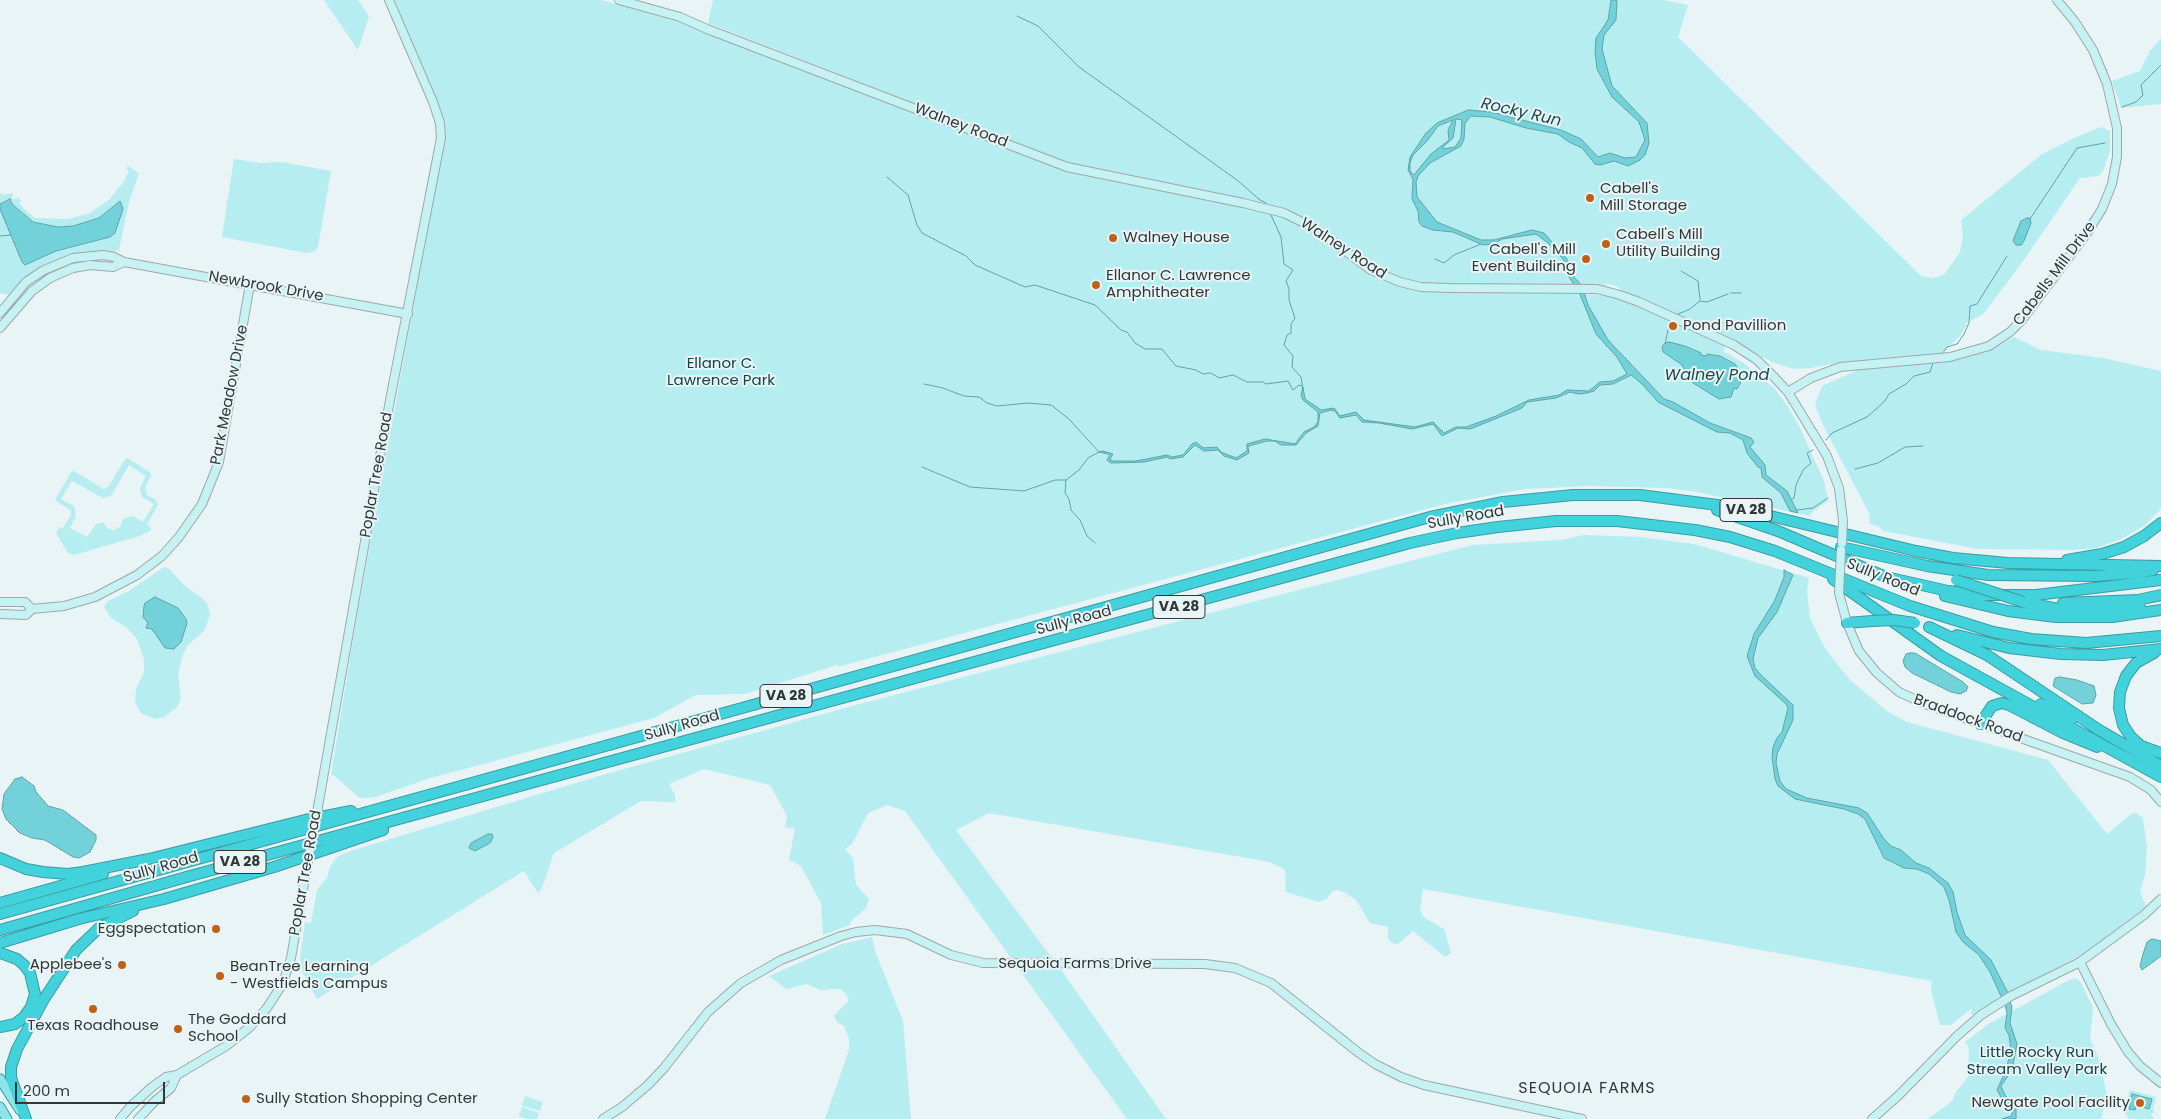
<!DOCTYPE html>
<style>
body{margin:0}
#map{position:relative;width:2161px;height:1119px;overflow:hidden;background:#e8f4f5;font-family:Poppins,sans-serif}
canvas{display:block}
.scale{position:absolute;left:15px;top:1082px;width:150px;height:22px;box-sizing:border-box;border:2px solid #323737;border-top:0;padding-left:6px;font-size:15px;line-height:18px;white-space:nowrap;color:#323737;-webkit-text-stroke:4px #e8f4f5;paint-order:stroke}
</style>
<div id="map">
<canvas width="2161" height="1119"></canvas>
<div class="scale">200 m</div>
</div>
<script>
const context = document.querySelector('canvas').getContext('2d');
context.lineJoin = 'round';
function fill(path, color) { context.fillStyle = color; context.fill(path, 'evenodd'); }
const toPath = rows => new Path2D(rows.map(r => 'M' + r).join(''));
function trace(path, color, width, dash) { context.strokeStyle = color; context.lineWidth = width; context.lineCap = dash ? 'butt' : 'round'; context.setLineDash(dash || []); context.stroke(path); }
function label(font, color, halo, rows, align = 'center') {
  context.font = font + ' Poppins,sans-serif'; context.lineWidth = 4; context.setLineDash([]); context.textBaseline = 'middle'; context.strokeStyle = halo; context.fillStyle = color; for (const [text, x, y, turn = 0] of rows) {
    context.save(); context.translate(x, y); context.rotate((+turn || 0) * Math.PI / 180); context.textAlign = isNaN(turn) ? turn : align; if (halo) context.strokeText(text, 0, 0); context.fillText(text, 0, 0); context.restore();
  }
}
fill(toPath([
 [324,0,358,0,369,16,358,50],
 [392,0,600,0,617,4,695,27,1062,167,1103,178,1284,216,1313,230,1366,271,1399,285,1599,295,1624,299,1726,344,1723,351,1745,364,1774,388,1787,405,1800,428,1824,481,1828,501,1813,511,1810,516,1697,492,1667,488,1589,486,1526,489,1449,503,841,666,837,665,745,694,696,695,654,718,427,779,376,797,365,798,358,797,335,776,331,775,355,627,440,160,441,121],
 [713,0,1663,0,1688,5,1678,37,1921,276,1934,278,1944,275,1960,252,1963,238,1961,220,2041,155,2072,139,2101,127,2110,131,2110,151,2103,171,2098,176,2080,178,2021,264,1983,314,1968,322,1959,337,1940,354,1840,362,1811,368,1793,369,1772,362,1729,338,1625,292,1616,286,1605,283,1607,287,1571,285,1462,285,1413,281,1398,277,1369,264,1313,223,1294,213,1258,202,1070,164,708,23],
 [2161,38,2161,104,2121,108,2112,81,2140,71,2150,51],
 [234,159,260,163,282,162,331,171,318,247,315,251,307,253,222,237],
 [128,166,138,173,138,176,129,202,119,250,114,252,80,254,57,260,26,279,9,295,0,293,0,209,22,262,25,265,56,251,111,237,115,233,123,209,117,203,99,218,73,226,58,227,33,222,12,204,12,201,0,205,0,193,3,195,13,193,12,199,18,198,22,201,19,203,25,210,35,218,68,219,90,213,110,199,125,180,129,171,126,168],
 [2014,337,2041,350,2103,358,2161,371,2161,509,2144,526,2119,540,2096,548,2074,550,1978,549,1883,531,1879,527,1870,524,1869,513,1824,427,1815,405,1822,386,1856,371,1857,368,1943,361,1978,354,1995,348],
 [127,458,150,472,151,477,145,487,147,495,156,500,158,505,147,524,152,529,140,536,74,555,68,553,56,533,60,527,63,528,71,515,70,510,55,500,71,472,74,471,104,489,109,486,125,459],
 [129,465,146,476,140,488,142,497,154,504,143,522,133,516,123,519,120,527,113,530,107,528,103,522,96,524,87,537,70,528,76,516,74,506,61,499,72,481,103,498,111,496],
 [1584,535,1640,537,1694,544,1809,578,1807,591,1810,618,1826,650,1850,680,1888,712,1907,722,2048,760,2107,834,2131,814,2136,813,2143,818,2147,847,2145,875,2140,891,2146,907,2085,953,2008,993,1974,1016,1971,1014,1972,1008,1951,1025,1940,1025,1931,990,1932,981,1423,889,1420,909,1423,917,1444,929,1451,953,1445,957,1413,931,1398,944,1392,943,1388,938,1388,927,1370,923,1356,900,1346,893,1337,890,1332,892,1327,898,1319,902,1286,892,1285,870,1270,862,989,813,956,830,1064,974,1166,1119,1127,1119,905,811,887,805,868,813,852,844,845,849,853,859,856,885,869,899,866,908,851,921,850,925,823,935,821,903,801,866,789,860,795,829,785,827,787,816,770,785,704,769,669,784,675,795,675,802,641,801,554,853,542,888,538,893,524,871,317,999,303,973,300,958,305,922,311,923,317,890,327,878,330,867,337,857,347,852,606,774,856,705,1449,551,1473,545,1561,540],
 [164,567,169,569,184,585,203,599,208,605,210,615,204,631,187,646,182,657,178,674,181,699,177,707,164,717,155,719,141,713,135,702,136,689,144,672,144,659,137,639,126,627,111,618,104,607,108,601,129,591],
 [872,937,875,951,903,1021,911,1119,825,1119,849,1050,849,1039,844,1026,837,1022,834,1016,849,1000,846,994,841,989,820,990,807,984,786,989,769,976,842,944],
 [2076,978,2080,981,2093,1008,2090,1039,2099,1059,2107,1095,2101,1119,1928,1119,1952,1101,1956,1092,1968,1077,1969,1047,1965,1042,1990,1023,2071,979],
 [2130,1090,2156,1097,2153,1109,2155,1112,2151,1114,2154,1119,2129,1119,2124,1111],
 [525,1096,543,1102,540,1111,522,1106],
 [522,1107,539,1113,537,1119,527,1119,519,1116]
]), '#b5edf1');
const water = toPath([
 [1611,0,1617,0,1616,20,1604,35,1602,49,1612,86,1647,123,1649,143,1645,155,1640,160,1628,166,1614,161,1600,165,1595,164,1582,148,1569,142,1558,134,1526,128,1490,117,1471,116,1465,123,1464,139,1461,146,1430,163,1418,176,1416,182,1417,197,1437,222,1481,240,1494,240,1532,230,1544,233,1567,259,1568,270,1582,286,1588,305,1608,340,1664,399,1673,402,1710,423,1751,438,1754,442,1750,447,1765,465,1766,475,1787,491,1798,513,1790,511,1781,493,1762,477,1761,468,1758,467,1747,453,1743,440,1730,433,1717,432,1658,402,1642,384,1631,375,1613,384,1600,385,1594,391,1587,393,1579,394,1570,392,1556,398,1527,402,1522,408,1495,419,1470,429,1458,428,1442,436,1433,424,1412,429,1379,423,1362,422,1356,415,1340,418,1335,411,1331,410,1320,413,1318,426,1306,433,1296,445,1281,445,1275,441,1267,441,1248,446,1249,453,1237,460,1224,456,1218,450,1204,451,1195,445,1183,457,1170,459,1167,457,1144,462,1111,463,1107,460,1110,455,1108,454,1099,452,1103,451,1113,454,1110,459,1112,461,1136,461,1167,455,1172,457,1183,455,1192,444,1196,442,1203,448,1217,447,1221,452,1236,458,1247,451,1247,444,1265,439,1295,444,1304,432,1314,427,1318,422,1318,412,1303,400,1301,395,1303,387,1305,399,1321,410,1334,408,1340,416,1356,412,1364,420,1415,427,1433,422,1444,433,1456,427,1466,427,1496,416,1529,400,1559,395,1567,390,1589,391,1600,382,1613,381,1627,374,1617,357,1596,334,1579,292,1567,274,1563,259,1548,243,1536,234,1502,239,1494,244,1483,245,1453,232,1433,230,1422,226,1419,222,1418,211,1412,199,1413,179,1408,170,1410,157,1426,133,1437,123,1468,110,1491,112,1561,130,1581,139,1598,157,1610,153,1625,158,1636,157,1645,140,1639,122,1612,97,1597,69,1595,51,1596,38,1608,20,1611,0],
 [1456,119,1462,120,1461,138,1455,147,1443,149,1443,147,1453,138,1456,119],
 [1453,120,1448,130,1449,140,1431,154,1414,175,1410,171,1410,163,1413,155,1427,141,1438,126,1453,120],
 [10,199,12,204,33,222,58,227,73,226,99,218,120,201,123,209,115,233,110,237,56,251,25,265,22,262,0,209,0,204,10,199],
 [2027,218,2030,218,2031,223,2024,241,2021,245,2016,245,2013,241,2014,238,2021,221,2027,218],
 [1669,342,1685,346,1701,353,1701,355,1706,356,1707,354,1720,356,1735,364,1740,372,1741,382,1737,389,1734,388,1731,397,1719,399,1693,383,1681,364,1663,352,1662,347,1665,343,1669,342],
 [1784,570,1793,575,1777,612,1758,638,1753,659,1755,668,1761,675,1793,705,1793,720,1777,754,1776,763,1780,781,1786,789,1807,798,1859,808,1867,813,1884,839,1891,846,1901,850,1916,863,1929,868,1948,883,1953,892,1957,912,1965,935,1991,960,2008,993,2012,1008,2010,1023,2017,1044,2012,1070,2001,1086,2005,1095,2016,1107,2016,1119,2002,1119,2011,1116,2014,1109,2002,1099,1997,1090,2006,1070,2011,1050,2009,1035,2005,1028,2007,1013,2005,1005,1990,972,1979,955,1963,942,1956,932,1949,900,1944,887,1929,874,1917,869,1904,868,1884,858,1865,819,1858,814,1844,809,1795,799,1778,786,1775,779,1772,757,1773,747,1777,738,1782,732,1788,708,1786,704,1755,676,1747,656,1754,634,1775,600,1784,577,1784,570],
 [155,597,178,608,186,619,187,623,181,642,174,649,165,648,152,629,146,628,148,623,143,617,144,606,145,603,155,597],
 [1910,653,1915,653,1963,682,1968,687,1966,691,1960,694,1951,692,1912,673,1905,667,1903,661,1906,654,1910,653],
 [2060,677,2077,680,2094,686,2096,695,2093,703,2082,704,2053,686,2055,678,2060,677],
 [22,777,34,786,36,792,48,806,63,810,96,835,96,840,90,852,79,858,73,857,45,840,32,838,20,833,6,819,2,809,4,794,15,779,22,777],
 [488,834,492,834,493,837,490,843,475,851,469,848,471,843,488,834],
 [2152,939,2161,941,2161,956,2142,970,2140,966,2143,954,2147,942,2152,939],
 [2132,1094,2152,1099,2149,1109,2136,1105,2135,1110,2129,1109,2132,1094]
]);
fill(water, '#73d2d9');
trace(water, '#60a4a8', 1);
trace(toPath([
 [1017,16,1038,26,1079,67,1237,180,1260,200,1266,203],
 [2122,107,2136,102,2143,95,2141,85,2161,65],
 [887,177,908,195,917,225,922,233,966,256,975,265,1025,287,1035,285,1095,305,1121,330,1127,332,1135,343,1145,349,1162,349,1176,366,1196,370,1203,374,1211,373,1219,378,1233,375,1247,382,1263,382,1266,384,1288,381,1293,390,1299,385,1302,386],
 [1271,215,1281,237,1284,264,1293,270,1286,281,1289,289,1289,300,1295,318,1291,324,1291,333,1287,335,1284,345,1293,356,1292,367,1301,377,1303,390],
 [2030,219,2077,148,2105,143],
 [0,236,11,235],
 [1435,259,1444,263,1454,255,1481,244],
 [1681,271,1698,281,1700,300],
 [1731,293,1741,293],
 [1676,315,1690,309,1700,301,1707,302,1728,294],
 [1665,344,1670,321],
 [1942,354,1947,347,1957,344,1963,336,1969,323,1970,306,1977,304,2007,256],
 [1826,440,1832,433,1867,417,1884,402,1889,394,1906,384,1914,376,1930,372,1933,363],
 [922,467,970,487,1024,491,1055,480,1066,480,1079,470,1088,458,1099,452,1069,419,1051,405,1028,403,997,406,987,403,979,397,964,396,943,388,924,384],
 [1855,469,1878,463,1905,447,1923,446],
 [1066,480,1065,493,1069,499,1071,510,1080,520,1087,536,1095,543],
 [1791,500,1794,498,1796,485,1803,470,1811,463,1807,453,1813,450],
 [1797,510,1813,508,1828,498]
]), '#60a4a8', 1);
const secondary = toPath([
 [619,0,680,17,707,29,1067,167,1243,203,1284,213,1314,228,1371,270,1400,282,1421,287,1450,288,1597,289,1620,295,1639,302,1734,345,1757,360,1774,377,1788,392,1827,456,1839,488,1843,521],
 [0,313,26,282,44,270,73,258,103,255,114,257,124,262,408,314],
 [0,328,32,291,50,278,73,268,90,265,113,267,124,262],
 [1788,392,1811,378,1840,367,1950,357,1989,346,2010,332,2022,320,2087,233,2102,209,2112,184,2117,157,2117,128,2107,84,2093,50,2075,22,2057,0],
 [1839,593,1847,623,1859,651,1877,673,1899,692,1925,704,2130,777,2151,790,2161,802],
 [0,602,25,602,32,609],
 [0,614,26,615,32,609,64,606,95,597,137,575,162,556,179,537,202,504,219,462,250,284],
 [319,801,390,400,441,138,440,123,433,102,389,0],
 [2080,962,2111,1024,2128,1052,2140,1066,2161,1083],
 [120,1119,130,1107,152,1087,166,1077,177,1075,226,1046,250,1027,267,1008,283,983,291,958,306,872],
 [138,1119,155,1101,171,1088,177,1075],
 [603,1119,622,1107,648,1085,664,1068,708,1012,741,983,781,960,841,936,856,932,875,930,907,934,951,955,983,963,1205,964,1235,968,1271,983,1359,1053,1375,1064,1401,1077,1424,1085,1582,1119],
 [1872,1119,1898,1096,1957,1036,1981,1015,2011,996,2080,962,2144,915,2161,899]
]);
const primary = toPath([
 [0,1079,20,1110],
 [0,1107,7,1119]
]);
const highway = toPath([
 [1717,510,1778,531,1886,577,1948,591,1984,595,2036,595,2161,580],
 [1841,547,1927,566,1988,575,2095,576,2135,573,2153,570],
 [2067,560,2102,554,2124,547,2144,536,2161,523],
 [1833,579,1941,656,2161,777],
 [1945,596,2008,611,2056,617,2112,617,2161,610],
 [2023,602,2063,610,2140,608],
 [2063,603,2138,600,2161,595],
 [1847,623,1872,621],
 [1929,627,1987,655,2099,730,2161,766],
 [1957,635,2009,648,2061,654,2103,655,2161,649],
 [2154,653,2136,663,2126,676,2120,692,2119,708,2123,725,2131,737,2141,746,2161,753],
 [2041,704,2074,718],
 [1980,724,1992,706,2002,703,2009,705,2063,733,2097,747],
 [0,858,26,869,43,872,68,874,83,872,149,859,305,820,351,811],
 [0,903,103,874],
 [0,914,1430,517,1503,502,1573,495,1640,495,1733,507,1916,551,1953,558,2008,563,2161,566],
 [0,930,190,876,1410,543,1457,533,1498,527,1556,521,1617,521,1695,530,1730,537,1775,551,1910,606,1993,632,2031,639,2086,643,2161,636],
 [0,943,79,919,164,899,274,867,383,830],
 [0,953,17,959,24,965,30,973,35,994,31,1007,24,1017,15,1024,0,1027],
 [26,1119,11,1078,11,1067,17,1049,44,999,76,950,99,928,133,911]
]);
trace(secondary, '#9da8a8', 10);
trace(primary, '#3c9ca2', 11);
trace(highway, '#3c9ca2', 12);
trace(secondary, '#c6f2f4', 8);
trace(primary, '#8de4ea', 9);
trace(highway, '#41d2dc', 10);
const secondaryBridge = toPath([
 [1842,543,1843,521],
 [1839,593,1841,550],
 [306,872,319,801]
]);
const highwayBridge = toPath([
 [1956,580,2023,602],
 [1872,621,1894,620,1915,623]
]);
trace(secondaryBridge, '#9da8a8', 10, []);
trace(highwayBridge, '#3c9ca2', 12, []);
trace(secondaryBridge, '#c6f2f4', 8);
trace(highwayBridge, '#41d2dc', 10);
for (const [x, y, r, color] of [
 [1590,198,5,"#bf6115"],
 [1113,238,5,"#bf6115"],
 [1606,244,5,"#bf6115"],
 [1586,259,5,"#bf6115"],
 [1096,285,5,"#bf6115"],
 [1673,326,5,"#bf6115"],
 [216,929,5,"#bf6115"],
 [122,965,5,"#bf6115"],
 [220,976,5,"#bf6115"],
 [93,1009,5,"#bf6115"],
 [178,1029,5,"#bf6115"],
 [246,1099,5,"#bf6115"],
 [2140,1103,5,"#bf6115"]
]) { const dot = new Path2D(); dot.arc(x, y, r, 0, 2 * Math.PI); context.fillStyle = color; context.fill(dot); trace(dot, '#e8f4f5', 2); }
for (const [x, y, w] of [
 [1746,510,52],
 [1179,607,52],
 [786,696,52],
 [240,862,52]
]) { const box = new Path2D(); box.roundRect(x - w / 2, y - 11.5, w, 23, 4); context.fillStyle = '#e8f4f5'; context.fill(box); trace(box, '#323737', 1); }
label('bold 14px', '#323737', null, [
 ["VA 28",1746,510],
 ["VA 28",1179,607],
 ["VA 28",786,696],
 ["VA 28",240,862]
]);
label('15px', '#323737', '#e8f4f5', [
 ["Walney Road",961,126,21],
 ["Walney Road",1343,249,33],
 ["Cabells Mill Drive",2055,274,-53],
 ["Newbrook Drive",266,287,10],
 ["Park Meadow Drive",230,395,-79],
 ["Poplar Tree Road",377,475,-80],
 ["Sully Road",1466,518,-10],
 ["Sully Road",1883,578,22],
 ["Sully Road",1074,621,-15],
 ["Braddock Road",1968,719,20],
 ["Sully Road",682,726,-16],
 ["Sully Road",161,868,-16],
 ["Poplar Tree Road",306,873,-80],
 ["Sequoia Farms Drive",1075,964]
]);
label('15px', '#323737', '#e8f4f5', [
 ["Cabell's",1600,189],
 ["Mill Storage",1600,206],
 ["Cabell's Mill",1616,235],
 ["Utility Building",1616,252],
 ["Walney House",1123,238],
 ["Cabell's Mill",1576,250,"right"],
 ["Event Building",1576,267,"right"],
 ["Ellanor C. Lawrence",1106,276],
 ["Amphitheater",1106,293],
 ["Pond Pavillion",1683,326],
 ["Eggspectation",206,929,"right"],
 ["Applebee's",112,965,"right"],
 ["BeanTree Learning",230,967],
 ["- Westfields Campus",230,984],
 ["The Goddard",188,1020],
 ["School",188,1037],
 ["Texas Roadhouse",93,1026,"center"],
 ["Sully Station Shopping Center",256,1099],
 ["Newgate Pool Facility",2130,1103,"right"]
], 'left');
label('15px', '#174346', '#e8f4f5', [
 ["Ellanor C.",721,364],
 ["Lawrence Park",721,381],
 ["Little Rocky Run",2037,1053],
 ["Stream Valley Park",2037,1070]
]);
label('italic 16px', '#1c484b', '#e8f4f5', [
 ["Rocky Run",1521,113,13],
 ["Walney Pond",1717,376]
]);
context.letterSpacing = '1px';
label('16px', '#323737', '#e8f4f5', [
 ["SEQUOIA FARMS",1587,1089]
]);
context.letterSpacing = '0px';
</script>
